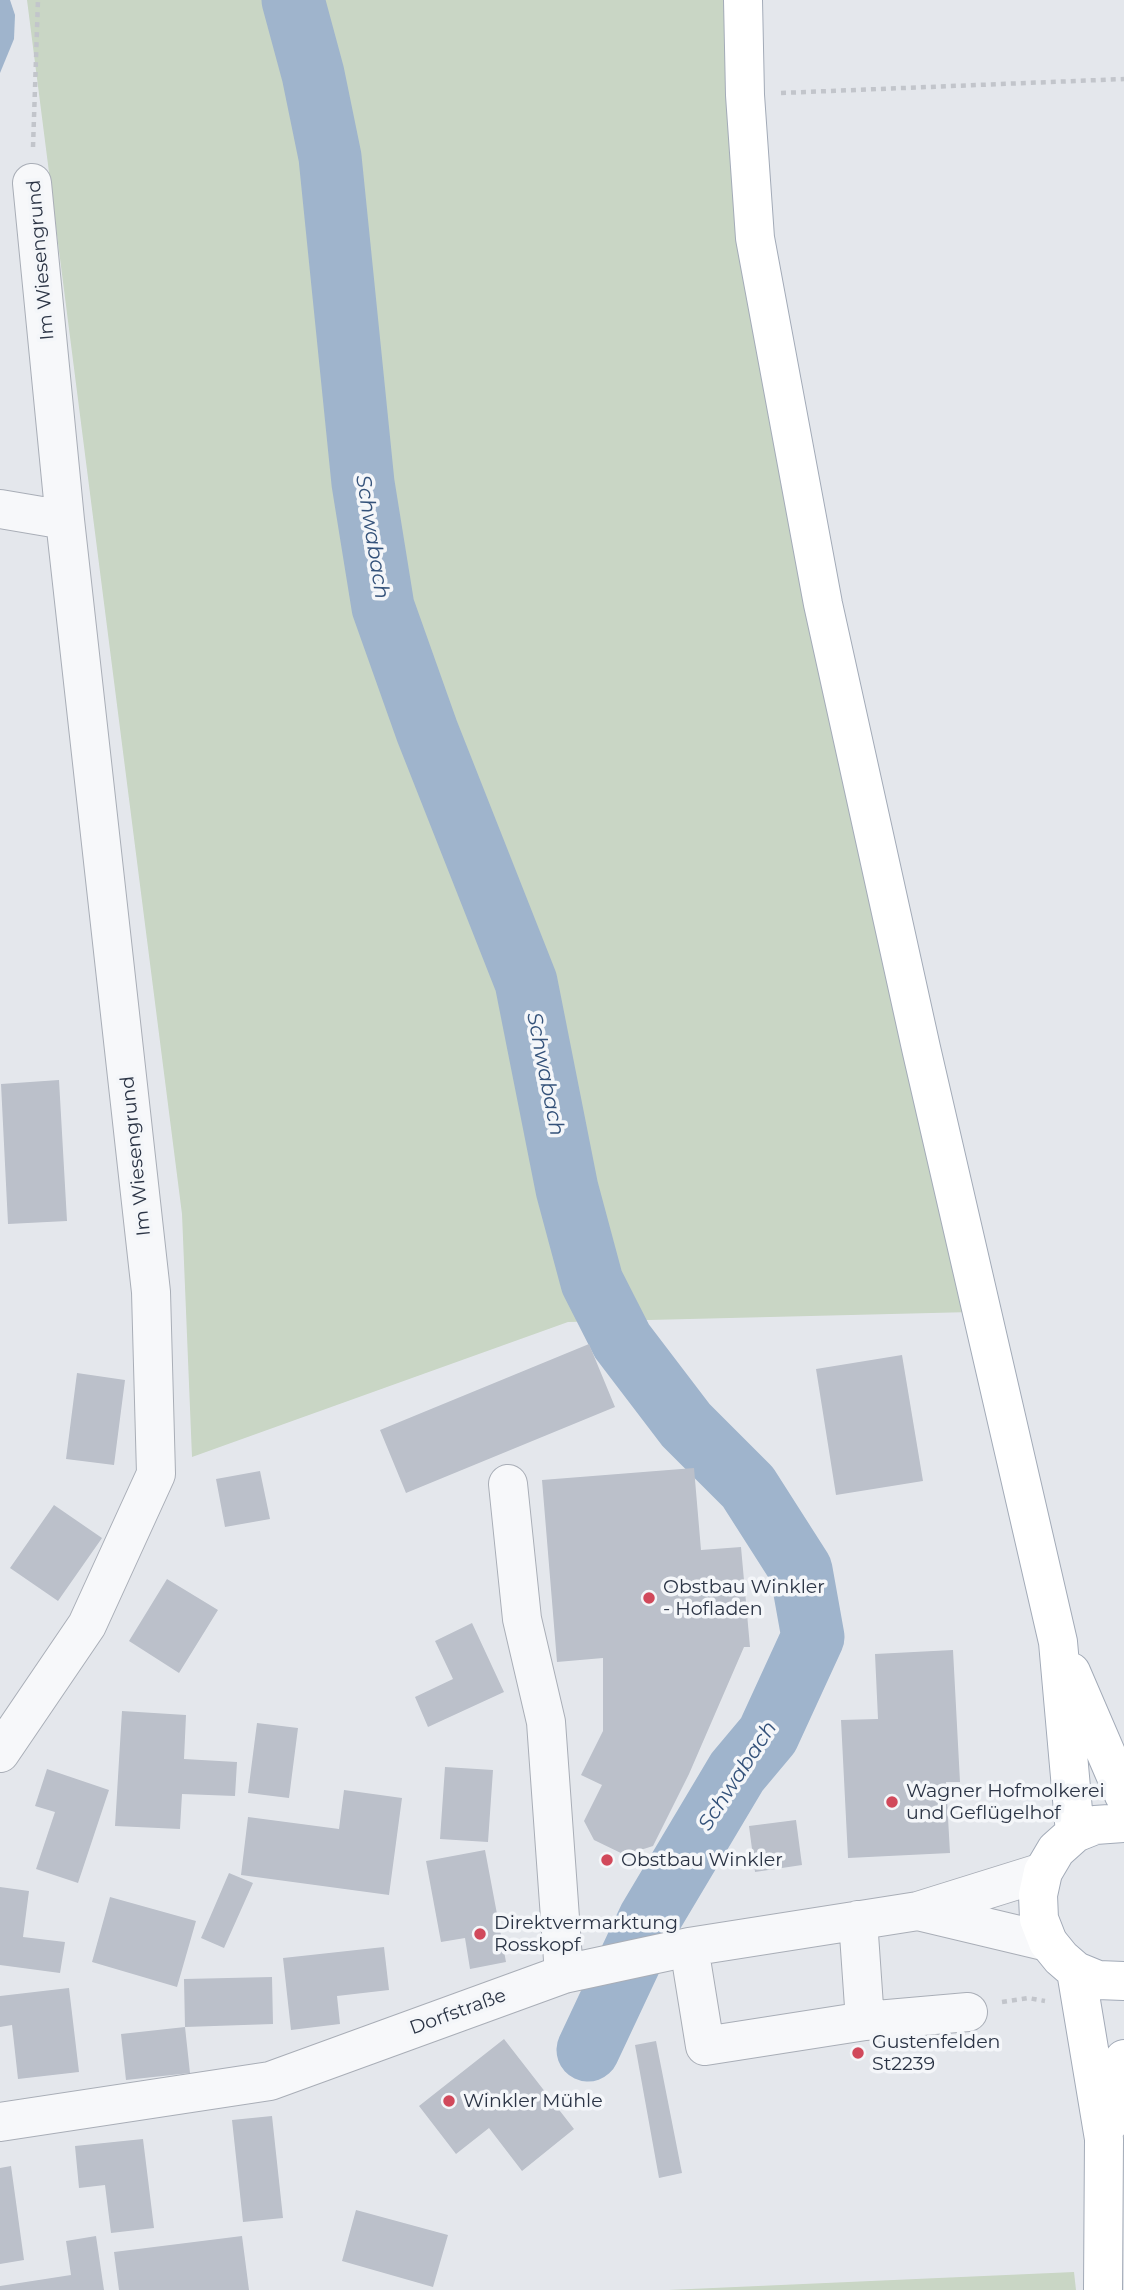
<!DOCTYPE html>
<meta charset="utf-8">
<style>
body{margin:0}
canvas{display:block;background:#e4e7ec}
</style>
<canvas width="1124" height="2290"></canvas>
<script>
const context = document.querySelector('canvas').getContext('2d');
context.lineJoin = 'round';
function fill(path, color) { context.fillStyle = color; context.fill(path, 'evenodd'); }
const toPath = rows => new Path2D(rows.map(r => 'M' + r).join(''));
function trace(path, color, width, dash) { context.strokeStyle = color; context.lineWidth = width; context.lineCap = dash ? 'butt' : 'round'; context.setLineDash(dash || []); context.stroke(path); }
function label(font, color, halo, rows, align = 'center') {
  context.font = font + ' Montserrat,sans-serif'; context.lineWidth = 7; context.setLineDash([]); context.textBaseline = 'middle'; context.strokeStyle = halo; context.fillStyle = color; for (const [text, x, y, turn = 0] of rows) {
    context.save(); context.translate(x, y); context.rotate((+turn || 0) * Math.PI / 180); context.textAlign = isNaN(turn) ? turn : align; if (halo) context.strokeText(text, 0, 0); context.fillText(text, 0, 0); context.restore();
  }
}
fill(toPath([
 [27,0,746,0,746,196,972,1312,568,1322,192,1457,182,1214],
 [1074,2272,1076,2290,668,2290]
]), '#c9d6c5');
fill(toPath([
 [0,0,10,0,15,15,14,39,0,73]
]), '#9fb4cc');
trace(toPath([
 [293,0,313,74,330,157,363,483,383,607,427,731,526,982,567,1189,592,1282,622,1341,686,1425,748,1487,801,1570,813,1637,768,1735,737,1772,650,1918,588,2050]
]), '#9fb4cc', 63);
fill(toPath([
 [59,1080,67,1221,8,1224,1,1084],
 [589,1344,615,1407,406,1493,380,1430],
 [902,1355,923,1481,836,1495,816,1369],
 [77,1373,125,1380,114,1465,66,1459],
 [694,1468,701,1550,741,1547,750,1647,744,1647,689,1774,653,1846,625,1855,594,1840,584,1821,602,1785,581,1775,603,1731,603,1658,557,1662,542,1480],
 [260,1471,270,1519,225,1527,216,1479],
 [54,1505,102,1538,58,1601,10,1568],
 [167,1579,218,1610,179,1673,129,1641],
 [472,1623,504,1692,428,1727,415,1697,453,1679,435,1641],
 [953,1650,960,1782,946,1782,950,1853,848,1858,841,1720,878,1719,875,1654],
 [122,1711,186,1715,184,1759,237,1762,235,1796,182,1794,180,1829,115,1826],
 [257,1723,298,1728,289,1798,248,1793],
 [445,1767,493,1770,488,1842,440,1839],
 [47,1769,109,1790,78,1883,36,1869,55,1812,35,1806],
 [344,1790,402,1798,389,1895,241,1875,248,1817,339,1829],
 [796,1820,802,1865,755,1872,749,1826],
 [485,1850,506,1962,470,1969,465,1938,441,1942,426,1861],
 [229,1873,253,1883,224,1948,201,1938],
 [0,1887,29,1891,23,1937,65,1942,60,1973,0,1965],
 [110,1897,196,1921,177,1987,92,1962],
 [384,1947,389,1990,337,1996,340,2024,291,2030,283,1958],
 [272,1977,273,2024,185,2027,184,1979],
 [69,1988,79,2072,18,2079,12,2025,0,2027,0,1996],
 [185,2027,190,2073,126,2080,121,2034],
 [504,2039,574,2129,522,2171,489,2128,456,2154,419,2106],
 [656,2041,682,2173,659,2178,635,2045],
 [272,2116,283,2218,243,2222,232,2120],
 [143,2139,154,2228,111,2233,105,2185,79,2188,75,2146],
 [11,2166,24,2260,0,2264,0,2168],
 [356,2210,448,2235,433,2287,342,2261],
 [96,2236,104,2290,0,2290,0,2286,71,2275,66,2241],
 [242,2236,249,2290,119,2290,114,2252]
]), '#bbc0ca');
const minor = toPath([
 [0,509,65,520],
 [508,1484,522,1619,546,1722,564,1974],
 [0,1753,87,1625,156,1474,151,1292,65,520,32,183],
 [918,1911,1048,1942],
 [858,1920,865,2021],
 [689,1947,705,2046,865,2021,968,2012],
 [0,2122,270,2081,564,1974,689,1947,918,1911,1043,1872]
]);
const major = toPath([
 [743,0,745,95,755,238,823,604,921,1048,1058,1642,1075,1833],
 [1071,1672,1124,1795],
 [1124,1823,1095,1825,1075,1833,1056,1850,1043,1872,1038,1895,1039,1919,1048,1942,1061,1958,1076,1971,1098,1980,1124,1981],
 [1076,1971,1104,2139,1103,2290],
 [1108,2124,1124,2059]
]);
trace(minor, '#a9aeb7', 40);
trace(major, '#a3abb8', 40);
trace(toPath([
 [781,93,1124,79],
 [33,147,38,0],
 [1002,2002,1028,1998,1045,2001]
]), '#c2c5cb', 4.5, [5, 5]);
trace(minor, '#f7f8fa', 38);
trace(major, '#fff', 38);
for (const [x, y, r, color] of [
 [649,1598,7,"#d1495b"],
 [892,1802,7,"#d1495b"],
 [607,1860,7,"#d1495b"],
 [480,1934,7,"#d1495b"],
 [858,2053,7,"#d1495b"],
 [449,2101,7,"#d1495b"]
]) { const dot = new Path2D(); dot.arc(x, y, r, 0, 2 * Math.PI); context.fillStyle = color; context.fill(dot); trace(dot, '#f4f6f9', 2.5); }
label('19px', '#2b3445', '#f4f6f9', [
 ["Im Wiesengrund",41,260,-95],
 ["Im Wiesengrund",136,1156,-96],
 ["Dorfstraße",458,2012,-20]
]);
label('19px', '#2b3445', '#f4f6f9', [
 ["Obstbau Winkler",663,1587],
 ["- Hofladen",663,1609],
 ["Wagner Hofmolkerei",906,1791],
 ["und Geflügelhof",906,1813],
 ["Obstbau Winkler",621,1860],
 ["Direktvermarktung",494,1923],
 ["Rosskopf",494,1945],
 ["Gustenfelden",872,2042],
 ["St2239",872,2064],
 ["Winkler Mühle",463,2101]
], 'left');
label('italic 21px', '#34527a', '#f4f6f9', [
 ["Schwabach",372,537,81],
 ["Schwabach",545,1074,79],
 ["Schwabach",738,1776,-57]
]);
</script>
